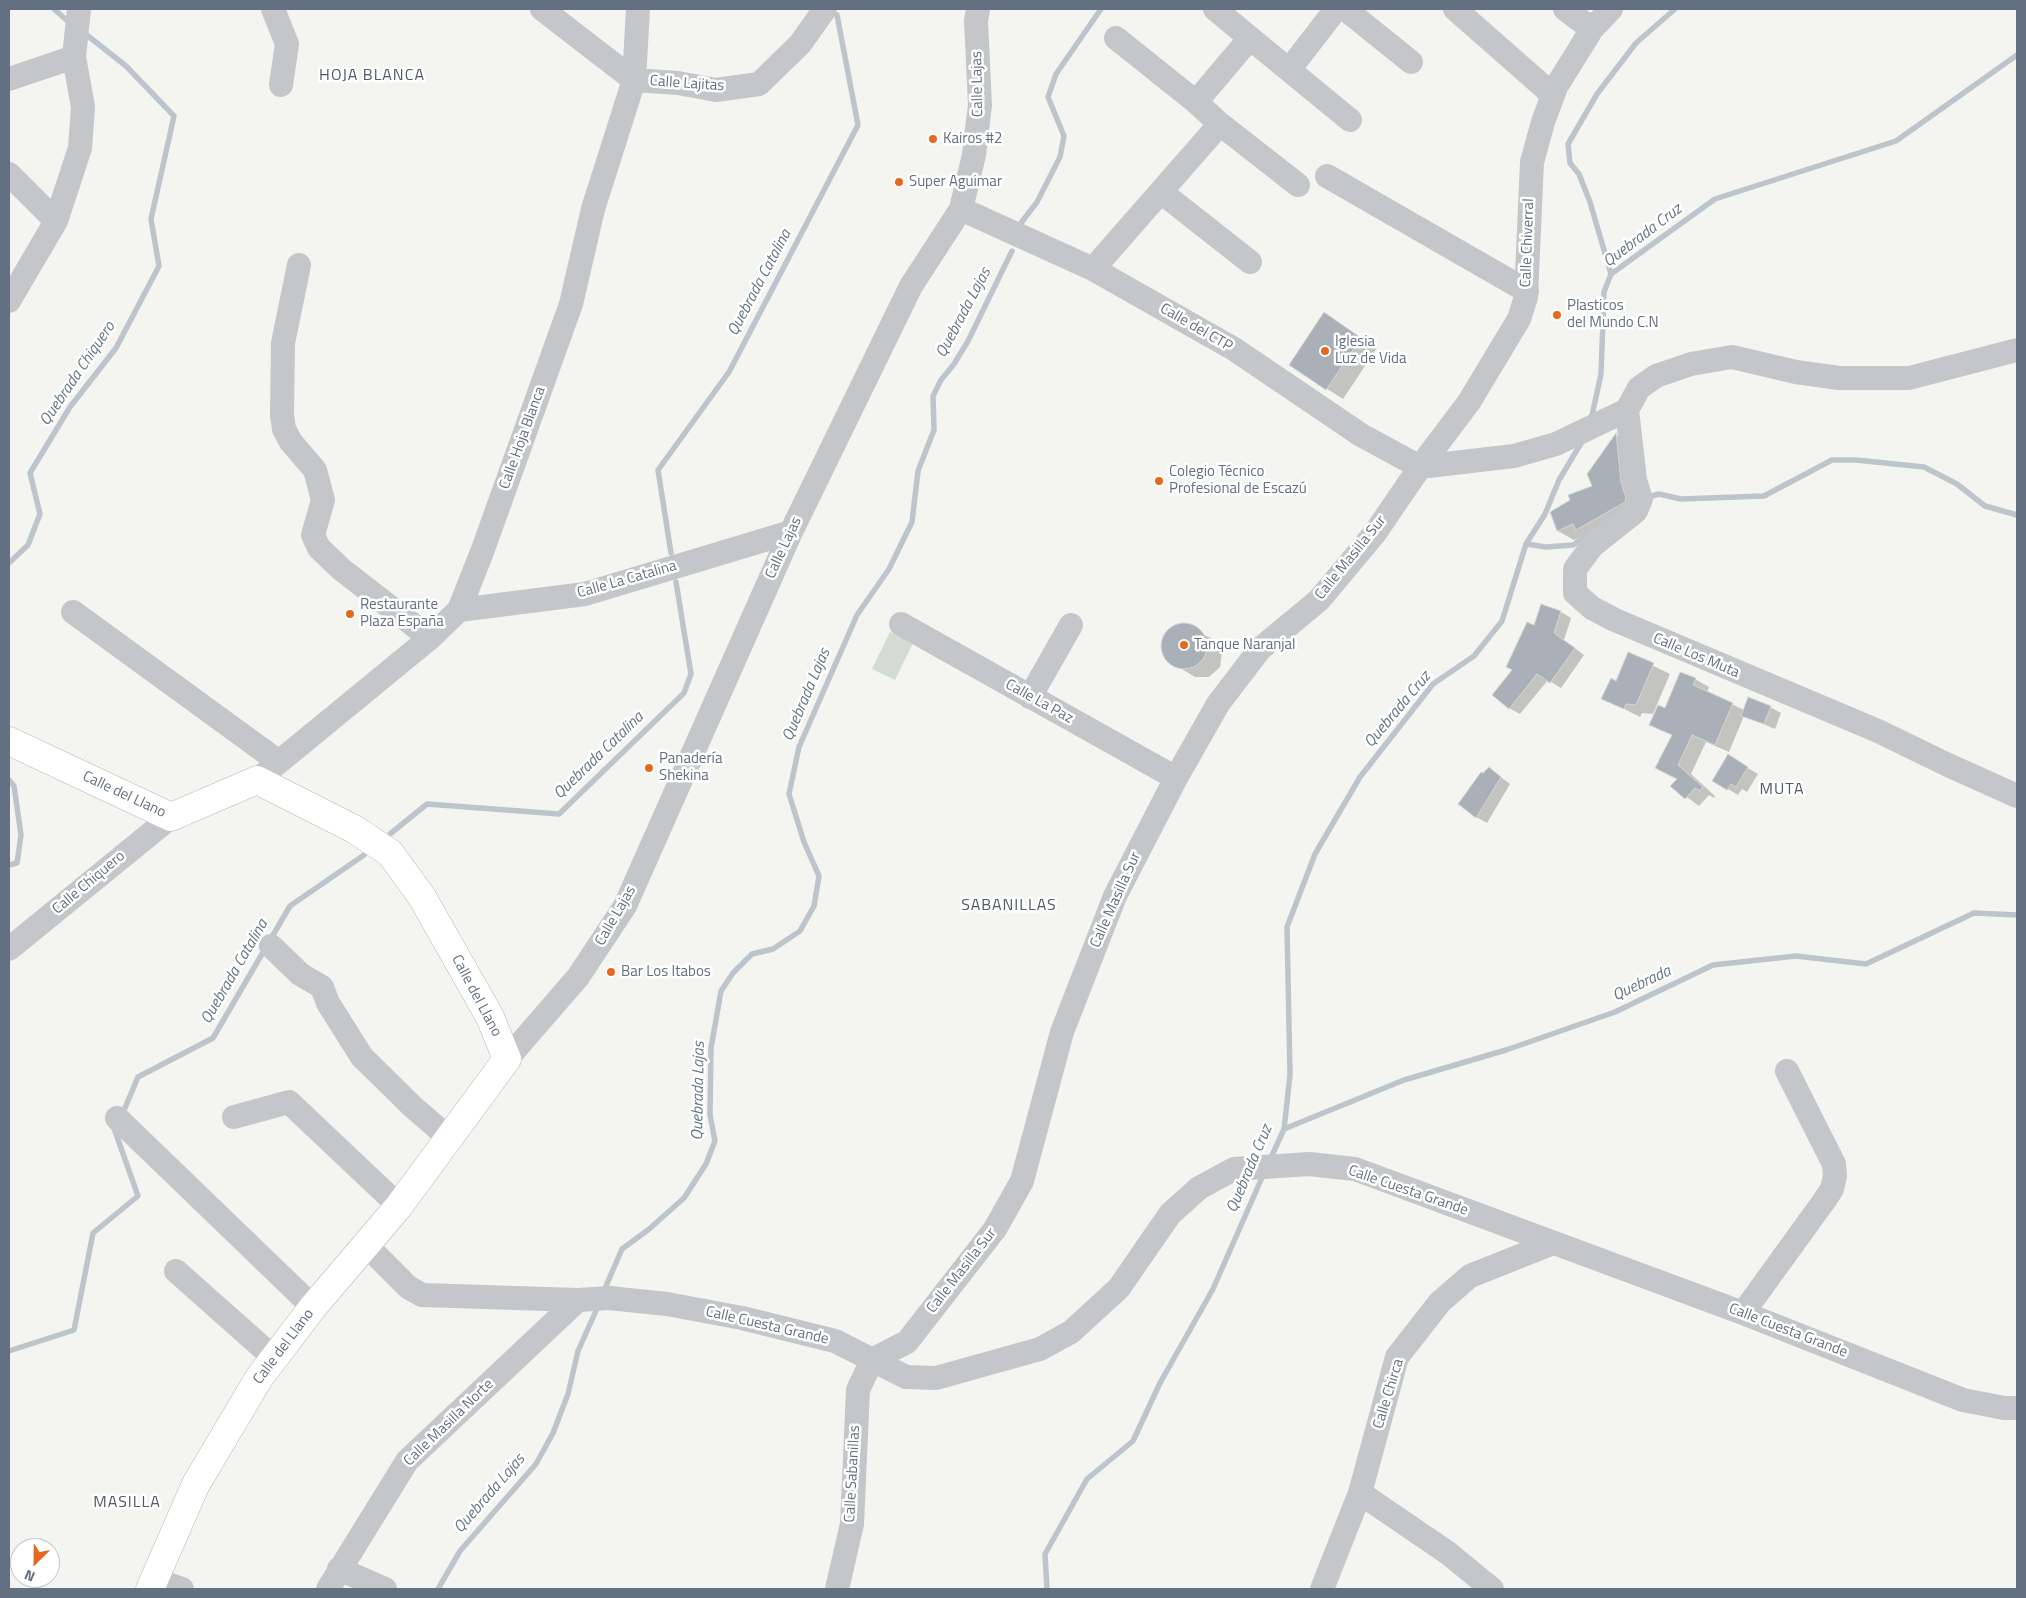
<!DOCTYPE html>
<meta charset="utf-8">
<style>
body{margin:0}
#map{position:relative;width:2026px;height:1598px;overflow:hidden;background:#f4f5f0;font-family:"Titillium Web",sans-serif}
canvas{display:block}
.frame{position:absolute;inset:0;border:10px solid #637082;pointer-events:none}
.north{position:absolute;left:10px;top:1538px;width:50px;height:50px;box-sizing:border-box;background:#fff;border:1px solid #c1c6cd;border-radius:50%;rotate:203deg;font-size:14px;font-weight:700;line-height:20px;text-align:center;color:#637082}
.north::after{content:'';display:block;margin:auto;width:18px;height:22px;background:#e56820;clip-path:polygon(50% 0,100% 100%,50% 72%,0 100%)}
</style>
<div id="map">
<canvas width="2026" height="1598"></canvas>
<div class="frame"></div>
<div class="north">N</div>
</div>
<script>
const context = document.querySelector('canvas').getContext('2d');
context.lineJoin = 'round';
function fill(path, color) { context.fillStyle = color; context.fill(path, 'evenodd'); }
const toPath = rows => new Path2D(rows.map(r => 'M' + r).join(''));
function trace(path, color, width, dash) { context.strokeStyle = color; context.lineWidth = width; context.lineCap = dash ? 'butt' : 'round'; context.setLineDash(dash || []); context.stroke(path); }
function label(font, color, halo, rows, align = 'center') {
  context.font = font + ' "Titillium Web",sans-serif'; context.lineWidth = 5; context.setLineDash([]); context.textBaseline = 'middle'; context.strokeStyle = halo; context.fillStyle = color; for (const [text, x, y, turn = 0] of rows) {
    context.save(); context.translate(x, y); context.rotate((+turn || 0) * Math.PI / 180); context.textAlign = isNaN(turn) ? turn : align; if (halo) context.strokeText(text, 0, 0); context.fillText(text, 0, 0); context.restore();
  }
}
fill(toPath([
 [890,632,913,643,895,680,872,669]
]), '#d4dbd1');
fill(toPath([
 [1325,314,1377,348,1343,399,1290,365],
 [1616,435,1632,444,1642,508,1593,538,1586,534,1574,540,1558,531,1552,512,1593,487],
 [1561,612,1571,618,1564,640,1584,655,1561,688,1548,680,1520,714,1509,708,1514,670,1535,627],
 [1184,625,1215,640,1222,653,1220,667,1209,677,1195,677,1167,660,1163,647,1167,634,1177,626],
 [1629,654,1670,674,1653,714,1642,713,1640,717,1603,698,1617,682],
 [1695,679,1709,687,1707,692,1744,710,1770,707,1781,713,1775,729,1744,716,1729,752,1706,742,1691,774,1715,796,1714,798,1709,795,1699,806,1672,786,1678,780,1657,768,1673,736,1651,724],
 [1728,756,1758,774,1747,792,1742,789,1738,795,1713,780],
 [1489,768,1510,784,1487,823,1476,817,1484,774]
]), '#0003');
trace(toPath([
 [54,9,71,24],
 [1021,223,1037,202,1060,157,1064,136,1048,97,1056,74,1101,9],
 [1611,274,1590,202,1579,174,1570,163,1568,144,1597,94,1636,43,1675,9],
 [1591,420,1601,374,1604,292,1611,274,1715,199,1896,141,2017,55],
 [1645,498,1659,494,1681,499,1764,496,1832,460,1856,460,1924,467,1957,484,1985,506,2017,515],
 [1526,544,1546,547,1573,545,1589,534],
 [671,553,658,470,729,372,858,125,837,15],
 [9,563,28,545,40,514,30,473,70,407,116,348,159,266,151,219,174,116,126,66,83,32],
 [9,780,14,786,21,835,17,863,9,865],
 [390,834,427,804,559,814,684,693,691,674,676,582],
 [122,1115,138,1077,213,1038,290,906,364,855],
 [1284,1129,1404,1080,1506,1050,1615,1012,1713,965,1796,956,1866,964,1974,913,2017,915],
 [1270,1160,1284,1129,1290,1075,1287,927,1315,854,1360,777,1433,684,1474,656,1502,621,1526,544,1545,514,1559,480,1583,440],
 [603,1293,622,1249,648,1230,684,1198,706,1164,715,1141,710,1115,711,1048,721,991,733,973,752,954,773,949,800,931,814,906,819,876,804,842,789,794,799,747,857,615,889,569,912,522,918,471,934,430,933,396,941,380,954,364,968,341,1012,251],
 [9,1351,74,1330,93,1233,138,1196,115,1131,116,1128],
 [438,1589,460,1551,536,1464,553,1433,568,1394,578,1351,599,1304],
 [1047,1589,1045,1554,1087,1479,1133,1441,1160,1383,1213,1289,1264,1173]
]), '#bdc5cc', 5.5);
const building = toPath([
 [1324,312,1361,338,1326,390,1289,365,1324,312],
 [1616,433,1621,482,1626,498,1625,502,1576,530,1573,524,1557,531,1550,512,1570,500,1568,495,1592,486,1587,474,1616,433],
 [1541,604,1561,611,1554,633,1575,648,1550,683,1537,674,1509,709,1492,695,1512,670,1506,667,1527,622,1534,625,1541,604],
 '1161 646a23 23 0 1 1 46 0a23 23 0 1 1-46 0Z',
 [1628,652,1654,663,1636,705,1626,704,1624,709,1601,699,1611,678,1616,681,1628,652],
 [1680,672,1696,678,1693,685,1733,703,1715,745,1692,735,1678,765,1703,787,1700,791,1695,788,1685,799,1670,786,1677,779,1655,768,1672,735,1649,725,1658,705,1665,708,1680,672],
 [1748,697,1771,706,1764,724,1741,716,1748,697],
 [1728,754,1748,767,1736,787,1731,784,1727,790,1712,781,1728,754],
 [1489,767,1501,777,1476,818,1458,804,1481,772,1483,773,1489,767]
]);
fill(building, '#aab0b7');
trace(building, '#d5d6d3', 1);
const major = toPath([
 [9,741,171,817,257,780,354,829,390,853,422,897,490,1017,507,1059,399,1206,313,1307,259,1378,196,1484,150,1589]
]);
trace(major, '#b4b7bc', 29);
trace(toPath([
 [273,9,287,44,281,85],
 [542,9,634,80],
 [1215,9,1250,38],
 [1345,9,1411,62],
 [1455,9,1545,88,1552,97],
 [1565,9,1592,29],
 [1116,38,1196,102],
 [1289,70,1350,120],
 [9,79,74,57],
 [634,80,678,83,716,90,759,84,800,44,825,9],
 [1220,124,1298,185],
 [9,174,56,221],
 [1327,176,1527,291],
 [1161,192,1250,262],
 [961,209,1093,269,1234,349,1361,435,1420,467],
 [299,265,283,343,282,415,284,429,291,442,315,470,323,500,313,535,319,548,341,569,430,638],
 [1093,269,1220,124,1196,102,1250,38,1289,70,1336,9],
 [9,301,56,221,80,148,83,107,74,57,79,9],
 [1627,410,1635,480,1641,499,1636,511,1592,546,1575,569,1575,593,1592,608,1615,620,1878,731,1948,765,2017,796],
 [1420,467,1514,456,1556,444,1627,410,1639,388,1656,376,1691,364,1732,357,1796,372,1839,378,1909,378,2017,350],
 [459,610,585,594,791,532],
 [73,612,279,762],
 [901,624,1176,778],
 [1030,697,1071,625],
 [257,780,430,638,459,610,482,552,571,304,593,209,634,80,638,9],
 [271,946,300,974,322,987,328,1003,362,1057,413,1107,449,1138],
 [9,949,171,817],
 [507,1059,578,977,625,906,791,532,911,286,961,209,974,155,980,105,976,21,978,9],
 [234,1117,289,1102,399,1206],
 [117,1118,313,1307],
 [366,1245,408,1287,422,1295,578,1300,609,1298,667,1304,742,1318,835,1341,906,1377,936,1378,1040,1349,1071,1332,1119,1288,1170,1214,1199,1188,1234,1169,1309,1164,1355,1169,1743,1313,1963,1400,2004,1408,2017,1408],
 [176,1271,274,1358],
 [1743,1313,1824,1201,1832,1189,1835,1176,1834,1164,1787,1071],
 [1360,1493,1448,1553,1492,1589],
 [339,1569,385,1589],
 [154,1579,182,1589],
 [328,1589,407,1461,578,1300],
 [837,1589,852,1524,858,1390,872,1360,907,1342,995,1229,1022,1181,1062,1032,1115,896,1176,778,1218,704,1260,649,1319,600,1375,533,1420,467,1469,402,1519,319,1526,297,1532,162,1543,122,1556,87,1592,29,1611,9],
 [1322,1589,1360,1493,1397,1357,1440,1302,1470,1276,1553,1243]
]), '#c4c6ca', 24);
trace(major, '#fff', 28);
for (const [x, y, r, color] of [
 [933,139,5,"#e56820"],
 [899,182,5,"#e56820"],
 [1557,315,5,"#e56820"],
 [1325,351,5,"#e56820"],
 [1159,481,5,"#e56820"],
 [350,614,5,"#e56820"],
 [1184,645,5,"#e56820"],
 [649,768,5,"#e56820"],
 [611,972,5,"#e56820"]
]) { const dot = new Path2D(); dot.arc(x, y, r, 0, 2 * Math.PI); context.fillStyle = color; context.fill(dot); trace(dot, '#fff', 2); }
label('15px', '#637082', '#fff', [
 ["Calle Lajitas",687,84,4],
 ["Calle Lajas",978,84,-91],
 ["Calle Chiverral",1528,243,-88],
 ["Calle del CTP",1196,328,30],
 ["Calle Hoja Blanca",523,438,-70],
 ["Calle Lajas",784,548,-65],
 ["Calle Masilla Sur",1351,558,-51],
 ["Calle La Catalina",627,580,-16],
 ["Calle Los Muta",1696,656,23],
 ["Calle La Paz",1039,702,29],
 ["Calle del Llano",124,795,25],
 ["Calle Chiquero",89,883,-40],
 ["Calle Masilla Sur",1116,900,-66],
 ["Calle Lajas",616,916,-60],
 ["Calle del Llano",476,996,62],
 ["Calle Cuesta Grande",1408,1191,19],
 ["Calle Masilla Sur",962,1271,-52],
 ["Calle Cuesta Grande",767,1326,13],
 ["Calle Cuesta Grande",1788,1331,21],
 ["Calle del Llano",284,1347,-53],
 ["Calle Chirca",1389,1394,-73],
 ["Calle Masilla Norte",449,1423,-44],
 ["Calle Sabanillas",853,1474,-87]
]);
label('15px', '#637082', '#fff', [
 ["Kairos #2",943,139],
 ["Super Aguimar",909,182],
 ["Plasticos",1567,306],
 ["del Mundo C.N",1567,323],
 ["Iglesia",1335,342],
 ["Luz de Vida",1335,359],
 ["Colegio Técnico",1169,472],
 ["Profesional de Escazú",1169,489],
 ["Restaurante",360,605],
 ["Plaza España",360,622],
 ["Tanque Naranjal",1194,645],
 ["Panadería",659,759],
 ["Shekina",659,776],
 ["Bar Los Itabos",621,972]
], 'left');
context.letterSpacing = '1px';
label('16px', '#515a67', '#fff', [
 ["HOJA BLANCA",372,76],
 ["MUTA",1782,790],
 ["SABANILLAS",1009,906],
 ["MASILLA",127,1503]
]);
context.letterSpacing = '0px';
label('italic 16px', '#637886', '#fff', [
 ["Quebrada Cruz",1643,236,-37],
 ["Quebrada Catalina",760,283,-62],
 ["Quebrada Lajas",964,313,-62],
 ["Quebrada Chiquero",78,374,-56],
 ["Quebrada Lajas",807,695,-67],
 ["Quebrada Cruz",1398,710,-50],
 ["Quebrada Catalina",599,756,-44],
 ["Quebrada Catalina",235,972,-60],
 ["Quebrada",1642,984,-25],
 ["Quebrada Lajas",699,1091,-89],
 ["Quebrada Cruz",1250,1169,-67],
 ["Quebrada Lajas",490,1494,-49]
]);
</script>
